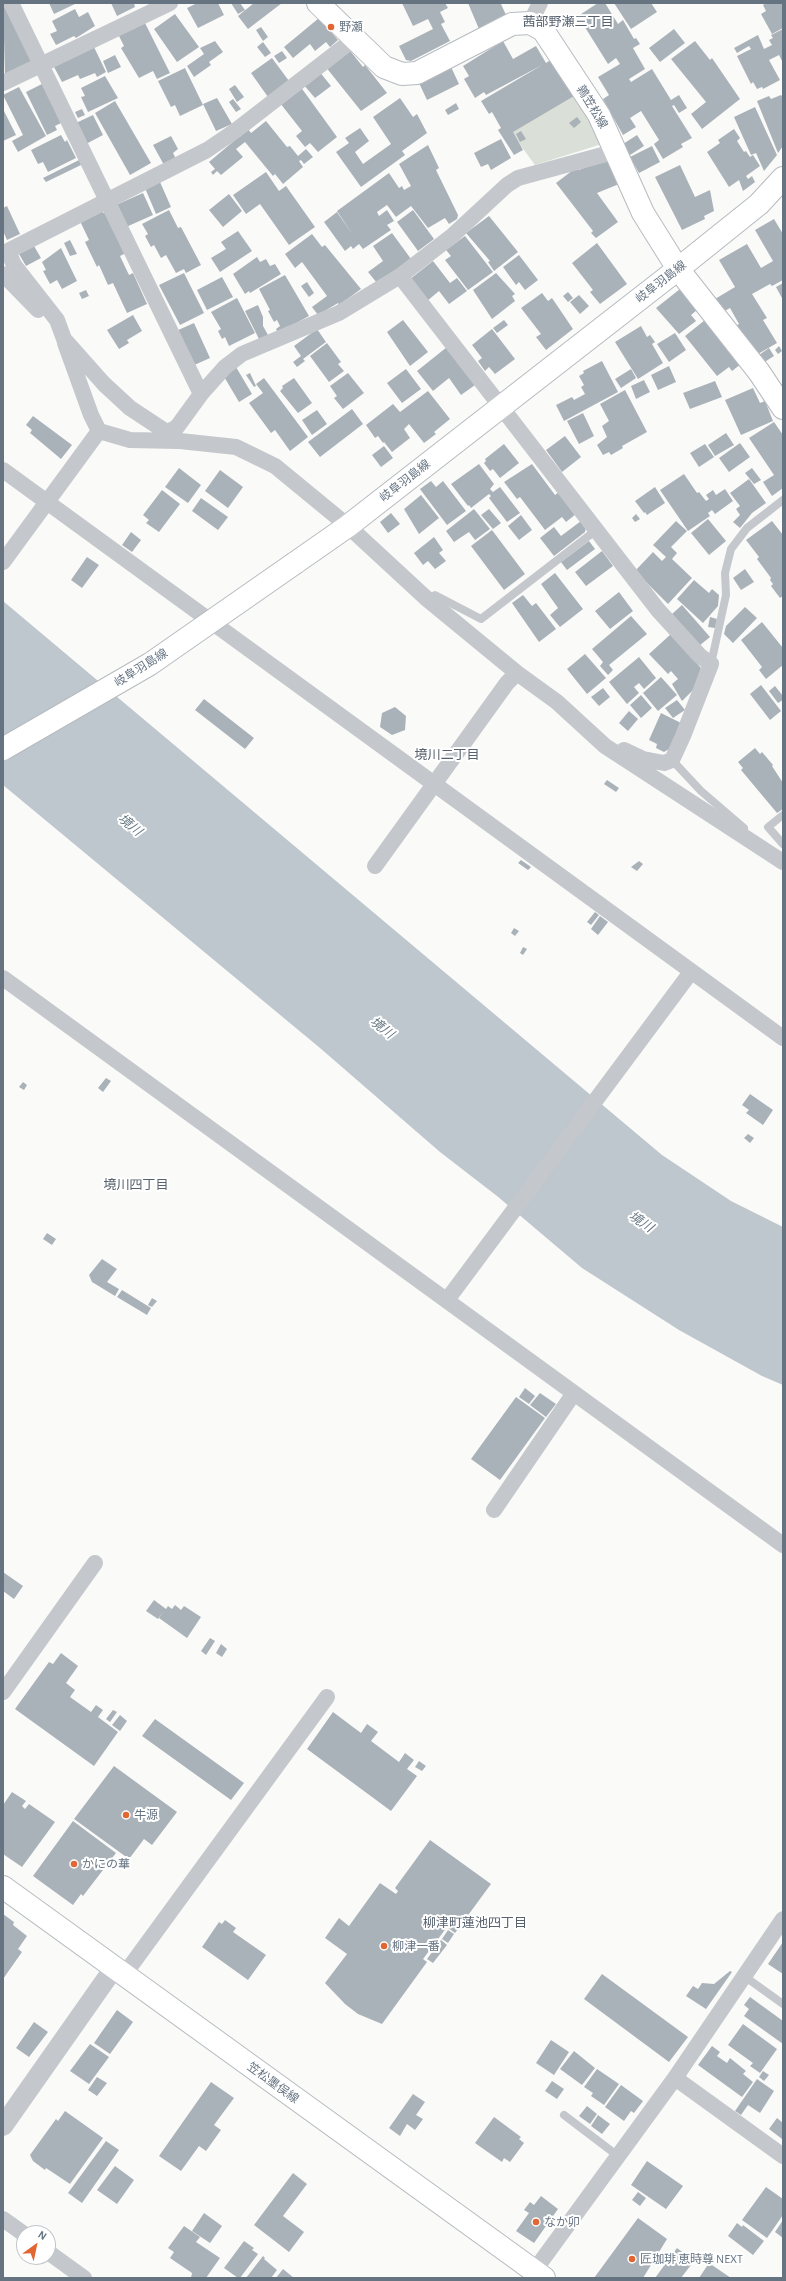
<!DOCTYPE html>
<meta charset="utf-8">
<style>
body{margin:0}
#map{position:relative;width:786px;height:2281px;overflow:hidden;background:#fafaf8;font-family:"Alegreya Sans",sans-serif}
canvas{display:block}
.frame{position:absolute;inset:0;border:4px solid #667482;pointer-events:none}
.north{position:absolute;left:16px;top:2225px;width:40px;height:40px;box-sizing:border-box;background:#fff;border:1px solid #c2c7cd;border-radius:50%;rotate:33deg;font-size:11px;font-weight:700;line-height:16px;text-align:center;color:#667482}
.north::after{content:'';display:block;margin:auto;width:14px;height:18px;background:#e16631;clip-path:polygon(50% 0,100% 100%,50% 72%,0 100%)}
</style>
<div id="map">
<canvas width="786" height="2281"></canvas>
<div class="frame"></div>
<div class="north">N</div>
</div>
<script>
const context = document.querySelector('canvas').getContext('2d');
context.lineJoin = 'round';
function fill(path, color) { context.fillStyle = color; context.fill(path, 'evenodd'); }
const toPath = rows => new Path2D(rows.map(r => 'M' + r).join(''));
function trace(path, color, width, dash) { context.strokeStyle = color; context.lineWidth = width; context.lineCap = dash ? 'butt' : 'round'; context.setLineDash(dash || []); context.stroke(path); }
function label(font, color, halo, rows, align = 'center') {
  context.font = font + ' "Alegreya Sans","Noto Sans JP",sans-serif'; context.lineWidth = 4; context.setLineDash([]); context.textBaseline = 'middle'; context.strokeStyle = halo; context.fillStyle = color; for (const [text, x, y, turn = 0] of rows) {
    context.save(); context.translate(x, y); context.rotate((+turn || 0) * Math.PI / 180); context.textAlign = isNaN(turn) ? turn : align; if (halo) context.strokeText(text, 0, 0); context.fillText(text, 0, 0); context.restore();
  }
}
fill(toPath([
 [575,93,574,98,605,143,535,165,508,128]
]), '#dadfd7');
fill(toPath([
 [3,601,662,1155,731,1201,783,1227,783,1385,762,1376,679,1330,582,1268,497,1196,440,1152,320,1048,3,785]
]), '#bec7cd');
fill(toPath([
 [3,3,5,3,33,61,5,75],
 [49,3,77,3,54,14],
 [111,3,134,3,135,7,117,16],
 [197,3,218,3,224,15,198,28,187,8],
 [231,3,240,3,245,10,238,14],
 [254,3,282,3,248,29,238,16],
 [402,3,445,3,448,8,440,12,445,22,441,24,450,41,411,61,406,60,399,46,433,29,428,19,413,26],
 [468,3,504,3,501,4,506,15,479,29],
 [598,3,605,3,618,24,623,20,634,39,636,38,640,44,633,48,645,69,629,79,631,82,652,69,671,100,679,95,687,108,679,113,674,105,672,106,692,138,681,144,683,147,663,159,654,144,659,140,641,111,630,118,636,127,623,135,603,99,609,95,598,77,620,64,616,58,608,64,578,16],
 [614,3,651,3,657,12,631,29],
 [766,3,783,3,783,28,772,34,761,14,766,11,763,5],
 [75,9,79,17,88,12,95,26,76,38,74,36,56,45,50,34,57,31,52,21],
 [175,14,199,47,177,62,154,29],
 [319,18,338,40,330,47,326,42,315,51,310,44,293,58,284,47],
 [144,21,170,73,157,79,153,71,139,78,121,48,124,46,118,34],
 [261,27,268,37,263,41,256,30],
 [674,29,685,43,660,62,649,48],
 [783,29,783,63,779,55,769,60,780,80,763,89,762,87,757,89,753,82,751,84,737,56,751,49,749,46,737,53,734,48,758,35,764,49,772,45,769,40,773,38,771,35],
 [215,41,223,52,209,62,211,65,194,77,187,66,204,54,200,48],
 [503,41,513,59,536,46,546,63,552,59,574,96,513,132,523,150,514,155,498,130,501,128,492,112,489,114,481,101,542,65,486,95,484,92,475,98,464,79,469,76,463,66],
 [695,41,710,60,712,58,740,99,702,129,691,114,706,102,671,59],
 [263,42,271,53,265,57,257,47],
 [93,45,106,72,97,77,95,73,80,79,78,75,62,82,53,65],
 [348,48,363,67,365,65,387,93,361,111,325,66],
 [282,51,287,58,279,63,274,56],
 [115,55,121,67,108,73,103,61],
 [272,58,289,81,268,97,251,73],
 [451,67,459,84,427,100,419,83],
 [185,68,203,105,180,116,175,105,171,107,158,81],
 [319,71,331,86,315,98,303,84],
 [105,76,118,98,88,112,81,97,85,96,81,88],
 [42,84,61,123,55,126,57,130,47,135,26,92],
 [235,85,244,97,237,102,229,89],
 [300,86,337,137,318,152,310,143,305,147,296,136,302,131,280,103],
 [19,87,46,136,18,152,12,141,23,135,3,95],
 [781,95,783,97,783,146,778,153,757,101,769,96,771,99],
 [217,98,232,124,216,131,203,104],
 [400,98,413,117,417,114,427,133,402,151,405,155,361,187,336,152,349,143,345,138,360,128,369,141,355,152,363,164,391,144,373,117],
 [233,99,241,109,236,112,229,102],
 [115,101,151,163,130,175,95,113],
 [456,103,459,109,448,115,445,110],
 [755,107,777,155,764,171,756,153,751,155,734,117],
 [3,109,16,135,3,141],
 [82,109,85,115,78,118,75,112],
 [93,115,103,135,86,144,76,123],
 [577,117,581,122,574,128,569,123],
 [266,121,287,147,290,146,298,156,306,149,313,157,304,164,301,160,299,161,303,167,283,184,275,174,273,176,245,142,236,149,243,157,221,175,217,171,213,175,211,172,215,169,209,162,248,129,251,133],
 [734,129,740,138,737,141,744,152,746,151,750,157,753,155,760,166,746,176,748,179,752,176,755,182,743,191,739,180,729,187,707,152,720,143,718,140],
 [521,131,526,139,520,142,516,134],
 [61,135,65,142,67,140,76,158,48,172,43,162,38,164,31,150],
 [637,135,644,146,630,155,623,144],
 [171,136,178,149,173,153,176,159,164,165,153,145],
 [501,139,511,158,491,170,488,164,481,167,474,153],
 [428,145,439,168,436,170,458,215,457,219,449,224,445,218,428,228,411,206,396,217,387,205,377,212,379,216,387,210,394,221,387,225,391,230,363,249,359,244,353,249,351,246,345,251,324,222,337,212,353,235,337,211,389,173,399,188,402,186,404,190,411,186,399,164],
 [652,146,660,162,639,173,630,157],
 [607,158,619,184,597,193,618,222,596,238,591,233,593,231,556,183,577,167,579,170],
 [81,159,83,164,46,182,43,178],
 [680,165,695,197,710,190,714,211,704,216,705,219,682,230,655,177],
 [266,172,279,191,286,186,315,227,289,245,260,204,246,214,233,195],
 [160,182,171,207,156,214,145,188],
 [143,193,153,215,126,227,116,205],
 [229,194,242,211,223,227,209,210],
 [7,206,20,234,7,240,3,231,3,208],
 [102,209,103,213,107,211,126,253,120,256,129,275,133,273,147,304,127,313,113,283,108,285,99,265,97,267,85,242,89,240,80,221],
 [169,210,178,228,181,227,201,265,186,273,184,269,176,273,166,255,161,258,154,245,151,247,145,236,148,234,142,224],
 [413,210,434,239,418,251,397,222],
 [489,216,518,252,494,271,488,262,490,261,466,233],
 [774,219,783,234,783,280,772,286,770,284,752,294,767,318,763,320,777,343,758,354,736,326,739,324,730,308,723,312,715,299,735,287,719,260,747,244,761,268,773,261,755,230],
 [238,231,252,251,220,272,211,258,226,249,221,242],
 [392,233,411,259,377,283,368,272,383,261,373,246],
 [312,234,322,247,325,245,361,289,339,305,338,303,318,315,312,307,327,296,302,262,295,268,285,254],
 [465,236,493,272,468,290,445,260,451,256,446,250],
 [70,240,77,254,70,256,64,243],
 [597,243,627,284,600,304,590,292,593,290,572,263],
 [34,246,41,258,26,266,19,254],
 [61,248,77,281,62,289,57,280,50,284,43,271,46,270,42,262],
 [519,255,538,280,525,290,519,282,516,285,503,267],
 [257,257,260,262,266,259,270,266,275,264,281,274,250,293,249,291,245,294,233,274],
 [433,261,450,283,457,278,467,291,449,304,439,291,427,301,410,279],
 [184,273,204,313,180,325,159,285],
 [496,273,515,294,512,296,515,301,492,319,473,290],
 [285,275,309,316,278,333,276,329,280,326,277,320,274,322,268,311,270,310,259,289],
 [222,277,233,297,207,310,197,290],
 [307,282,314,293,309,297,301,286],
 [783,283,783,300,776,287],
 [680,289,697,310,691,315,696,321,679,334,656,308],
 [86,290,89,296,82,299,79,293],
 [568,292,573,298,568,302,563,296],
 [542,293,548,301,552,298,573,329,546,350,536,337,541,334,521,308],
 [579,295,589,306,580,314,570,302],
 [237,298,255,333,229,346,225,337,222,339,218,331,221,329,211,312],
 [258,305,263,317,263,326,268,335,259,339,245,311],
 [133,315,142,331,127,340,129,343,119,349,107,330],
 [403,320,428,352,410,366,387,332],
 [504,320,508,325,497,333,493,328],
 [705,320,741,364,732,371,729,367,717,376,685,336],
 [194,323,210,358,192,366,176,331],
 [641,326,647,337,650,335,655,342,652,344,663,363,638,379,615,342],
 [317,329,326,342,303,359,305,361,297,367,293,362,301,356,294,346],
 [492,329,515,359,495,374,489,367,485,371,478,361,482,358,472,345],
 [675,333,686,350,669,362,657,344],
 [327,343,341,362,338,364,344,371,329,382,310,356],
 [779,346,782,351,778,354,775,350],
 [447,347,475,385,461,395,449,378,433,391,417,371],
 [769,348,774,356,763,363,759,355],
 [602,361,618,392,564,421,556,405,572,397,574,400,585,394,581,387,584,385,579,376,584,373,583,371],
 [669,366,676,382,658,390,651,375],
 [236,367,252,394,239,402,223,375],
 [406,369,421,389,402,403,387,383],
 [631,369,636,378,621,388,615,379],
 [250,373,256,386,254,387,246,375],
 [348,373,364,393,343,409,334,398,337,396,330,386],
 [264,378,308,437,290,451,275,430,271,433,249,403,263,393,256,384],
 [294,378,312,403,298,413,280,391,283,388,282,386],
 [644,380,650,392,636,399,631,386],
 [715,381,722,397,690,409,683,393],
 [753,388,760,403,765,401,773,421,741,435,725,400],
 [625,390,647,432,622,446,623,448,611,455,609,452,603,455,597,445,607,437,602,426,609,421,600,404],
 [428,391,450,419,434,432,436,434,424,443,409,424,404,429,410,438,392,452,384,442,383,443,378,436,375,438,366,425,393,404,400,412],
 [352,409,363,424,320,457,308,442],
 [317,410,327,424,312,435,302,420],
 [583,413,594,436,579,444,567,421],
 [33,416,72,445,61,459,30,433,32,430,26,425],
 [774,422,783,435,783,488,772,496,763,482,774,475,749,438],
 [726,433,734,445,715,456,708,445],
 [565,436,581,457,562,472,546,450],
 [740,443,750,457,729,472,719,458],
 [504,444,519,463,500,478,493,469,490,471,484,463,486,461,485,459],
 [705,444,714,457,699,467,690,453],
 [384,446,393,458,381,467,372,455],
 [479,464,494,484,490,489,493,492,500,487,520,513,507,522,489,498,491,496,489,494,471,508,469,505,468,506,451,484],
 [532,464,555,495,559,492,576,514,566,522,562,517,545,530,520,497,517,499,504,482],
 [179,468,201,485,188,503,165,487],
 [752,468,761,480,754,484,745,473],
 [220,470,243,487,228,508,205,491],
 [684,474,697,493,699,492,706,501,709,499,706,495,713,490,716,495,725,489,733,501,715,514,712,510,708,513,710,516,688,531,660,490],
 [749,479,766,503,752,513,740,528,733,522,740,515,736,509,740,506,730,493],
 [431,481,436,487,443,481,466,511,447,525,420,489],
 [655,487,665,503,647,515,645,512,644,513,635,501],
 [162,490,180,504,159,532,146,523,149,520,143,515],
 [421,495,439,518,419,534,404,509],
 [201,498,228,517,218,530,192,511],
 [474,509,490,529,475,540,469,532,454,542,446,531],
 [489,509,501,523,493,529,481,515],
 [391,513,400,524,388,533,380,522],
 [636,514,640,519,635,522,632,518],
 [521,515,532,530,519,540,508,526],
 [708,519,726,541,709,555,691,533],
 [581,521,586,527,585,532,554,556,540,538,554,527,561,536],
 [676,521,687,531,671,547,677,553,672,559,692,578,668,604,635,571,653,552,662,561,666,557,653,545],
 [772,521,783,535,783,596,780,598,771,586,773,584,770,580,771,578,757,559,759,557,746,540],
 [492,530,525,574,504,590,471,546],
 [131,532,141,540,132,552,122,545],
 [434,537,443,550,439,553,446,561,435,569,428,561,423,565,414,553],
 [589,541,595,549,567,570,561,562],
 [602,551,613,566,586,586,575,572],
 [87,557,99,565,82,588,71,580],
 [745,569,754,582,741,590,733,578],
 [555,573,583,609,560,627,550,615,558,608,541,584],
 [694,580,709,593,712,589,719,595,718,606,703,623,677,599],
 [619,592,633,611,610,629,595,611],
 [523,595,532,606,536,603,556,629,539,642,512,603],
 [682,605,710,637,699,646,672,614],
 [745,607,757,618,733,643,724,634,726,626],
 [631,616,647,634,609,665,613,670,608,675,600,666,603,662,592,649],
 [710,617,717,619,715,628,708,627],
 [762,622,783,648,783,665,766,679,759,670,762,667,741,640],
 [671,634,701,668,694,689,682,701,672,684,678,679,671,671,668,674,649,654],
 [585,654,606,678,587,694,567,669],
 [639,657,656,678,644,689,639,683,634,687,639,693,627,704,609,682],
 [661,677,677,695,658,711,643,693],
 [761,685,781,711,770,720,750,694],
 [775,686,783,696,783,700,778,703,769,691],
 [603,688,610,697,599,706,591,697],
 [641,695,652,708,641,718,630,705],
 [204,699,254,738,245,749,195,710],
 [677,700,685,710,673,718,665,708],
 [395,707,406,716,405,730,392,735,380,727,382,713],
 [629,711,638,719,628,731,619,723],
 [661,713,681,723,669,749,664,752,656,748,657,744,649,740],
 [755,748,760,754,762,752,773,765,772,766,783,783,783,809,777,813,741,770,743,768,738,762],
 [607,780,619,788,616,792,604,784],
 [521,860,531,867,528,870,518,863],
 [639,861,643,864,637,871,631,867],
 [595,912,599,915,591,925,587,922],
 [600,916,608,922,598,935,591,929],
 [514,928,519,931,515,936,511,933],
 [523,947,527,949,523,955,520,953],
 [106,1078,111,1081,103,1092,98,1088],
 [23,1082,27,1085,24,1090,19,1087],
 [750,1094,773,1110,763,1125,746,1113,749,1110,742,1105],
 [748,1134,754,1138,750,1143,744,1138],
 [47,1233,56,1239,52,1245,43,1239],
 [102,1259,117,1269,107,1282,119,1289,115,1296,92,1282,89,1275],
 [122,1290,151,1308,147,1315,117,1297],
 [152,1298,157,1301,152,1307,148,1305],
 [525,1388,535,1396,529,1404,519,1397],
 [540,1393,556,1404,546,1417,530,1405],
 [516,1397,545,1418,500,1480,471,1459],
 [3,1572,23,1586,14,1599,3,1591],
 [154,1600,166,1609,168,1606,172,1609,175,1605,181,1610,184,1606,201,1617,187,1638,159,1618,164,1610,158,1619,146,1611],
 [210,1638,215,1641,206,1655,201,1651],
 [221,1644,227,1649,222,1657,216,1653],
 [61,1653,78,1666,66,1683,75,1690,70,1697,91,1712,96,1705,103,1710,98,1717,118,1732,94,1766,15,1709,49,1662,53,1664],
 [113,1710,117,1712,110,1722,106,1719],
 [333,1712,361,1733,367,1724,378,1732,371,1741,399,1762,405,1753,414,1760,407,1769,417,1776,391,1811,307,1749],
 [120,1715,127,1721,120,1731,112,1725],
 [155,1719,244,1783,231,1800,142,1736],
 [419,1761,426,1766,422,1771,415,1767],
 [114,1766,177,1812,152,1845,144,1839,129,1859,74,1819],
 [12,1792,26,1801,22,1806,25,1809,29,1804,55,1822,22,1867,3,1854,3,1805],
 [73,1821,116,1853,83,1896,81,1894,73,1905,33,1876],
 [430,1840,491,1884,455,1933,447,1927,423,1959,427,1962,382,2024,358,2014,345,2004,325,1983,347,1954,325,1938,339,1918,349,1926,380,1883,396,1894,398,1891,395,1888],
 [3,1914,14,1922,13,1925,27,1936,18,1949,22,1952,3,1979],
 [225,1920,236,1928,233,1932,266,1955,248,1980,202,1947,219,1922,222,1924],
 [448,1930,454,1934,448,1943,442,1939],
 [441,1940,447,1945,433,1963,427,1959],
 [783,1942,783,1974,768,1964],
 [730,1971,732,1972,706,2009,686,1996,693,1986,698,1989,702,1983,714,1984],
 [602,1974,688,2037,669,2062,584,1999],
 [750,1997,783,2021,783,2044,744,2016,749,2009,744,2005],
 [117,2010,133,2022,110,2054,94,2043],
 [34,2022,48,2032,29,2057,16,2048],
 [743,2024,777,2049,760,2073,750,2066,753,2063,728,2045],
 [551,2040,569,2052,554,2075,536,2063],
 [90,2044,109,2057,89,2084,70,2071],
 [712,2046,720,2052,717,2056,727,2063,730,2058,746,2071,743,2074,753,2082,742,2097,698,2065],
 [574,2051,595,2068,582,2085,560,2069],
 [597,2069,619,2084,604,2105,591,2096,593,2093,584,2087],
 [763,2071,769,2075,764,2081,759,2077],
 [97,2077,107,2083,97,2096,88,2090],
 [757,2079,774,2091,760,2113,748,2105,741,2115,735,2111],
 [552,2081,564,2089,557,2099,545,2091],
 [211,2082,234,2098,214,2125,221,2130,206,2151,199,2146,181,2171,159,2156],
 [621,2085,643,2101,634,2113,631,2111,624,2121,605,2107],
 [413,2094,425,2102,416,2115,423,2119,415,2130,407,2124,400,2136,389,2128],
 [587,2106,597,2114,590,2124,579,2116],
 [65,2111,103,2138,70,2184,46,2168,45,2170,33,2161,30,2155,56,2119,58,2121],
 [598,2115,610,2124,602,2134,591,2126],
 [494,2117,521,2137,519,2139,524,2143,510,2162,504,2158,502,2162,475,2143],
 [777,2118,783,2123,782,2139,769,2129],
 [106,2141,119,2150,82,2203,68,2193],
 [647,2161,683,2186,666,2209,631,2185],
 [115,2166,134,2180,117,2204,97,2190],
 [293,2173,307,2184,283,2216,304,2232,289,2252,254,2225],
 [766,2187,783,2199,783,2215,767,2238,742,2220],
 [638,2192,646,2198,640,2206,632,2200],
 [541,2196,558,2209,534,2243,516,2231,529,2213,524,2210,530,2202,534,2205],
 [204,2213,222,2226,210,2243,192,2231],
 [638,2218,667,2239,643,2278,594,2278],
 [783,2220,783,2238,775,2232],
 [737,2223,742,2227,743,2225,764,2241,753,2255,728,2236],
 [184,2226,200,2237,196,2242,220,2258,206,2278,191,2278,192,2273,170,2258,174,2252,168,2248],
 [244,2241,254,2248,252,2250,258,2254,240,2278,238,2278,224,2268],
 [677,2248,694,2261,681,2278,655,2278],
 [263,2256,265,2258,264,2259,277,2270,271,2278,246,2278],
 [709,2263,731,2278,699,2278],
 [283,2269,294,2278,276,2278]
]), '#aab2b9');
const secondary = toPath([
 [318,3,384,67,402,74,417,73,512,24,530,23,543,30,599,115,643,213,678,269,759,372,783,408],
 [295,563,348,526,678,269,759,204,783,178],
 [3,1887,544,2278]
]);
trace(secondary, '#b6bbc0', 24);
trace(toPath([
 [427,599,435,595,481,619,595,531],
 [711,664,726,595,725,573,731,549,747,528,783,500],
 [672,760,701,791,744,828],
 [783,815,768,827,783,844],
 [744,1976,783,2004],
 [564,2115,618,2156]
]), '#c4c7cb', 8);
trace(toPath([
 [11,3,201,394],
 [530,23,540,3],
 [354,39,235,131,207,150,8,251,14,265,57,320,64,339,104,384,130,408,180,441,236,447,275,466,348,526,427,599,517,673,557,702,605,746,783,862],
 [3,83,170,3],
 [3,274,38,310],
 [400,276,658,610,700,656,711,664,683,736,672,760,664,763,643,759,624,750],
 [65,343,91,415,99,431,130,440,178,441],
 [166,433,177,427,201,394,225,367,242,354,339,313,400,276,452,236,507,185,518,178,617,151],
 [3,470,783,1038],
 [3,562,99,431],
 [375,866,507,683,517,673],
 [3,978,783,1545],
 [447,1300,691,972],
 [494,1510,574,1393],
 [3,1692,95,1563],
 [124,1975,327,1697],
 [675,2078,783,2156],
 [3,2219,24,2234],
 [48,2252,84,2278],
 [529,2278,675,2078,783,1919]
]), '#c4c7cb', 16);
trace(toPath([
 [3,2126,114,1968]
]), '#c4c7cb', 20);
trace(secondary, '#fff', 22);
const secondaryBridge = toPath([
 [3,749,150,664,295,563]
]);
trace(secondaryBridge, '#b6bbc0', 24, []);
trace(secondaryBridge, '#fff', 22);
for (const [x, y, r, color] of [
 [331,27,4,"#e16631"],
 [126,1815,4,"#e16631"],
 [74,1864,4,"#e16631"],
 [384,1946,4,"#e16631"],
 [536,2222,4,"#e16631"],
 [632,2259,4,"#e16631"]
]) { const dot = new Path2D(); dot.arc(x, y, r, 0, 2 * Math.PI); context.fillStyle = color; context.fill(dot); trace(dot, '#fff', 1.5); }
label('12px', '#667482', '#fff', [
 ["野瀬",339,27],
 ["牛源",134,1815],
 ["かにの華",82,1864],
 ["柳津一番",392,1946],
 ["なか卯",544,2222],
 ["匠珈琲 恵時尊 NEXT",640,2259]
], 'left');
label('12px', '#667482', '#fff', [
 ["鶉笠松線",592,107,59],
 ["岐阜羽島線",661,282,-38],
 ["岐阜羽島線",405,481,-38],
 ["岐阜羽島線",141,668,-32],
 ["笠松墨俣線",273,2083,36]
]);
label('13px', '#57626e', '#fff', [
 ["茜部野瀬三丁目",568,22],
 ["境川二丁目",447,755],
 ["境川四丁目",136,1185],
 ["柳津町蓮池四丁目",475,1923]
]);
label('italic 13px', '#667983', '#fff', [
 ["境川",130,825,40],
 ["境川",382,1028,38],
 ["境川",641,1222,34]
]);
</script>
